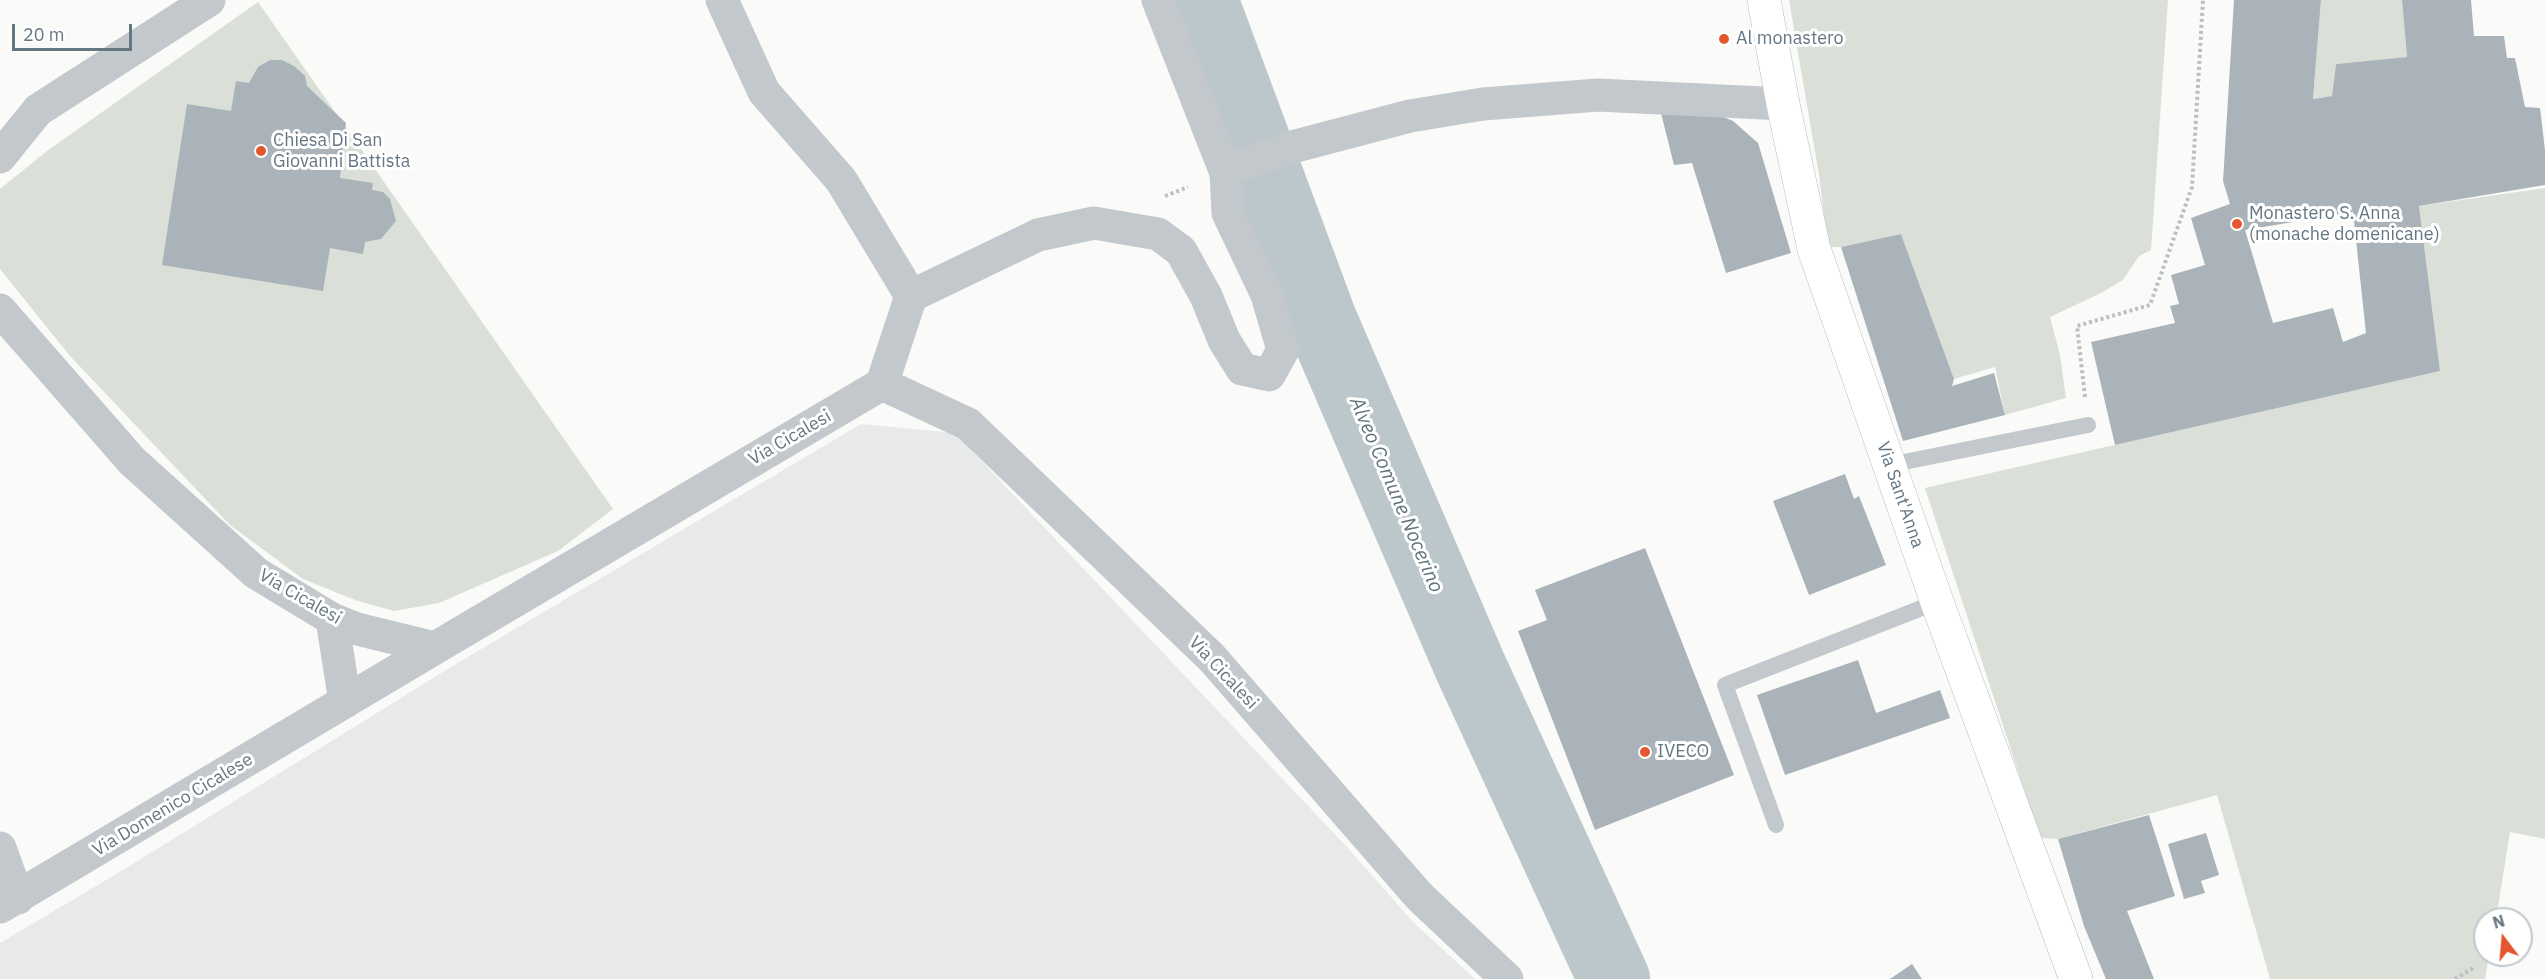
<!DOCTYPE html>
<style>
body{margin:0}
#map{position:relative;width:2545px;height:979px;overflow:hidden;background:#fafaf8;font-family:"IBM Plex Sans",sans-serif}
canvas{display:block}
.north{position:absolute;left:2473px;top:907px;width:60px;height:60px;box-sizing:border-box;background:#fff;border:2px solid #c1c8cd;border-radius:50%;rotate:344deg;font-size:16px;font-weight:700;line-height:24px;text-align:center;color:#657683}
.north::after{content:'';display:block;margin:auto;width:21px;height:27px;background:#e4572e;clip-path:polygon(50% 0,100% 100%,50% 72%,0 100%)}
.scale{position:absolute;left:12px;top:24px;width:120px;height:27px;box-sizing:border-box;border:3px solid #657683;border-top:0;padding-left:8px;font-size:18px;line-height:21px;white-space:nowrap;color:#657683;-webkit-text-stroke:4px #fff;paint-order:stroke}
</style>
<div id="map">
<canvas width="2545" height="979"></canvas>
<div class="north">N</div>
<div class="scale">20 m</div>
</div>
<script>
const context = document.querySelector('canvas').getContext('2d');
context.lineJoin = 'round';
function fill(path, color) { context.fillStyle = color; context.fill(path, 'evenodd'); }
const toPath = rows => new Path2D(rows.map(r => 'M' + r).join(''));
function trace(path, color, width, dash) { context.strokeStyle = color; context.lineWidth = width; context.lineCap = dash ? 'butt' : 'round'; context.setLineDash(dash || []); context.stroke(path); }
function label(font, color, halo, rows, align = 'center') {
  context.font = font + ' "IBM Plex Sans",sans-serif'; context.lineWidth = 6; context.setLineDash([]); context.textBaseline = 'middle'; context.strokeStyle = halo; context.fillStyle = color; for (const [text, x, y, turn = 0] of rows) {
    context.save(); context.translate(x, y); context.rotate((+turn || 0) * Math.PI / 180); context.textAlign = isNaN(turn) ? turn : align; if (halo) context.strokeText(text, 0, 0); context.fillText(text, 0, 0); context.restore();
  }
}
fill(toPath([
 [861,424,955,433,1346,846,1414,923,1475,979,0,979,0,943,123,870,456,664]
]), '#e8e9e9');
fill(toPath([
 [1789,0,2168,0,2151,250,2139,256,2123,280,2101,293,2050,317,2060,355,2066,398,2005,415,1995,367,1954,379,1901,234,1841,247,1828,247,1819,175],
 [2321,0,2402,0,2407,57,2336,64,2332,96,2313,99],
 [258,2,613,509,558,551,439,603,394,611,355,600,303,579,230,525,70,356,0,269,0,189,47,151],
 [2545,188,2545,839,2510,832,2496,919,2485,919,2485,955,2489,955,2485,979,2270,979,2217,795,2058,839,2040,838,1925,488,2440,371,2419,206]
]), '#dadfd7');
trace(toPath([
 [1202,0,1321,320,1470,666,1614,979]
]), '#bbc7cb', 72);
fill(toPath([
 [2234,0,2321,0,2313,99,2332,96,2336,64,2407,57,2402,0,2471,0,2474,36,2504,36,2507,58,2515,58,2525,107,2540,108,2545,150,2545,185,2419,206,2440,371,2115,445,2091,342,2175,323,2170,306,2179,304,2171,275,2205,265,2191,218,2230,204,2223,181],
 [2353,212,2366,333,2343,342,2333,308,2273,323,2245,230],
 [270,60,282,60,294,66,305,76,307,86,346,123,340,178,373,183,372,190,383,192,390,199,396,221,381,239,365,242,363,254,330,248,323,291,162,265,187,104,231,111,236,81,249,83,258,67],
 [1660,109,1704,109,1733,121,1758,143,1791,253,1726,273,1692,163,1674,165],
 [1901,234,1954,379,1952,386,1994,373,2005,415,1903,441,1841,247],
 [1845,474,1854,499,1859,496,1886,565,1809,595,1773,501],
 [1645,548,1734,775,1595,830,1518,631,1547,620,1535,590],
 [1858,660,1876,713,1940,690,1950,718,1785,775,1757,695],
 [2149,815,2175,896,2127,911,2154,979,2106,979,2084,926,2058,839],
 [2206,833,2219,875,2201,881,2205,893,2184,899,2168,844],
 [1912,964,1922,979,1890,979]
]), '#aab3b9');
const secondary = toPath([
 [1764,0,1783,104,1814,249,1937,602,2076,979]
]);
trace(secondary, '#b3babf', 34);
trace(toPath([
 [1165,196,1188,187],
 [2085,397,2077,326,2150,305,2192,187,2203,0],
 [2455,979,2475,967]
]), '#bbbfc2', 4, [3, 3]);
trace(toPath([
 [1889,465,2088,425],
 [1776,825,1725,685,1937,602]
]), '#c3c8cc', 16);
trace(toPath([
 [722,0,764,92,841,180,911,296,882,384],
 [1158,0,1226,173],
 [0,157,38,110,209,0],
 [911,296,1038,235,1094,223,1158,234,1181,251,1206,296,1224,340,1242,369,1269,375,1283,350,1267,295,1228,213,1226,173,1242,164,1296,146,1410,116,1483,104,1598,95,1783,104],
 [0,310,132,461,256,573,332,619,357,629,435,648,882,384,968,424,1212,658,1419,896,1507,979],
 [332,619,345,702],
 [0,848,18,898],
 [0,907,435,648]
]), '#c3c8cc', 33);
trace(secondary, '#fff', 33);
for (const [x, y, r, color] of [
 [1724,39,6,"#e4572e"],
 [261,151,6,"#e4572e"],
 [2237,224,6,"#e4572e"],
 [1645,752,6,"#e4572e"]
]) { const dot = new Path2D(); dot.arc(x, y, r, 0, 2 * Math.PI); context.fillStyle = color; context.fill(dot); trace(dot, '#fff', 2); }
label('18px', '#657683', '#fff', [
 ["Al monastero",1736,39],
 ["Chiesa Di San",273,141],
 ["Giovanni Battista",273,162],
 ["Monastero S. Anna",2249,214],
 ["(monache domenicane)",2249,235],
 ["IVECO",1657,752]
], 'left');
label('18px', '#657683', '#fff', [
 ["Via Cicalesi",790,438,-30],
 ["Via Sant'Anna",1900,495,71],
 ["Via Cicalesi",300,597,30],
 ["Via Cicalesi",1223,673,47],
 ["Via Domenico Cicalese",173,805,-31]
]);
label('italic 20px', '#60757c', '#fff', [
 ["Alveo Comune Nocerino",1396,495,67]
]);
</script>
